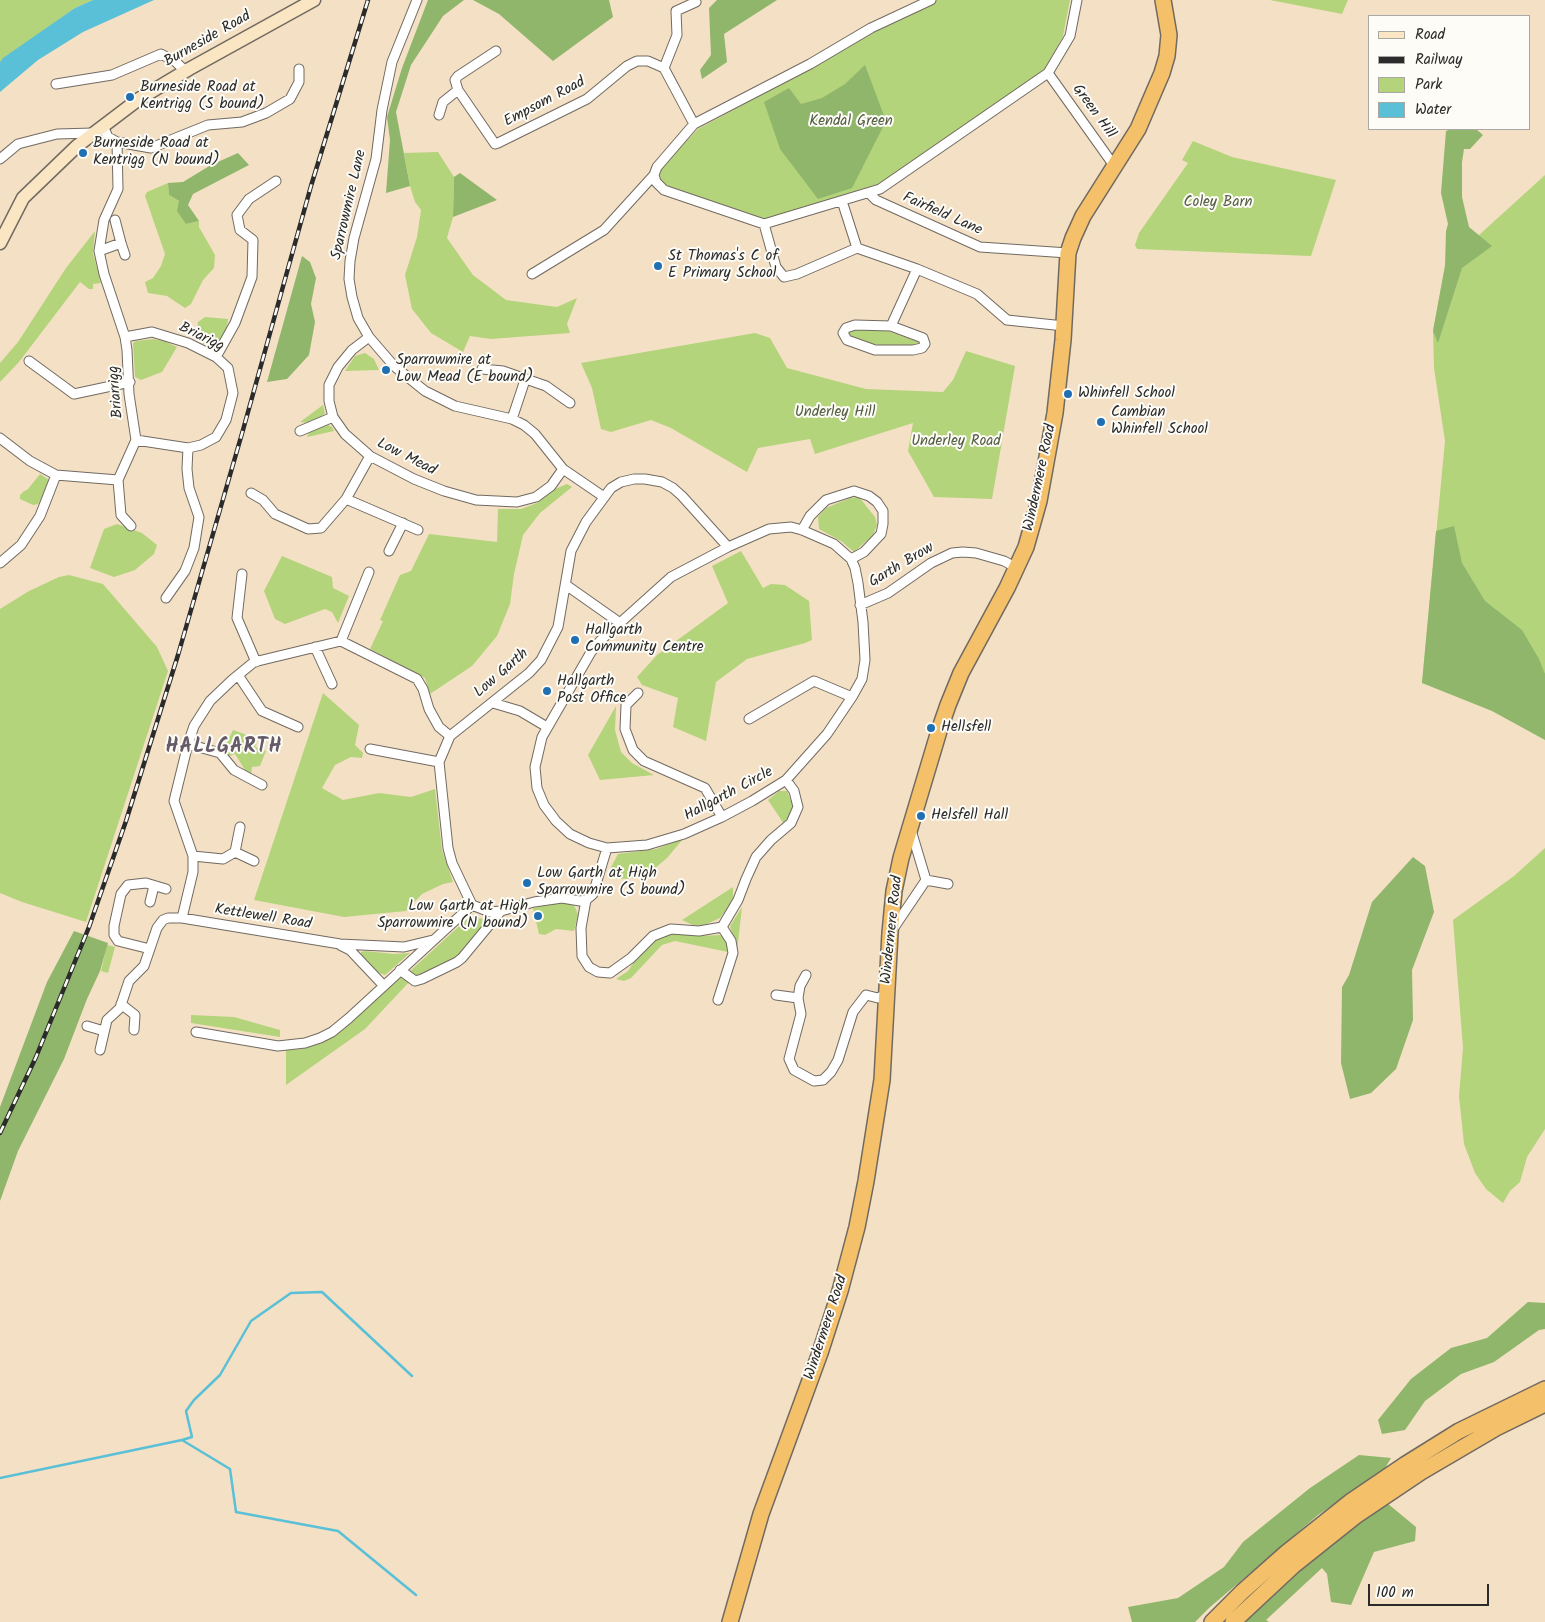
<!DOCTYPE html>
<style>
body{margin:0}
#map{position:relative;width:1545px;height:1622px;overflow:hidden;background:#f4e0c5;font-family:Kalam,sans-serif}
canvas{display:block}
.legend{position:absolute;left:1368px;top:15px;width:162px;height:115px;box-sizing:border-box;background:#fdfcf7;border:1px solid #a9a8a5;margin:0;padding:6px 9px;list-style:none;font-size:15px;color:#2b2b2b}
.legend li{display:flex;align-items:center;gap:10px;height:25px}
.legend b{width:25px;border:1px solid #a9a8a5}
.scale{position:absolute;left:1368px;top:1584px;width:121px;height:22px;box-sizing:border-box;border:2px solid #2b2b2b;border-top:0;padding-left:6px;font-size:15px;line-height:18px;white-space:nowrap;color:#2b2b2b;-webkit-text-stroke:4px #fdfcf7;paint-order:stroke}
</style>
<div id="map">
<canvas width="1545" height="1622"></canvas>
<ul class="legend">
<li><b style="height:6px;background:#fbe6c3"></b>Road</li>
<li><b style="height:6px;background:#2b2b2b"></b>Railway</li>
<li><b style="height:14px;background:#b4d47b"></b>Park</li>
<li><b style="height:14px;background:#5ac0d7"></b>Water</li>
</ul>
<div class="scale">100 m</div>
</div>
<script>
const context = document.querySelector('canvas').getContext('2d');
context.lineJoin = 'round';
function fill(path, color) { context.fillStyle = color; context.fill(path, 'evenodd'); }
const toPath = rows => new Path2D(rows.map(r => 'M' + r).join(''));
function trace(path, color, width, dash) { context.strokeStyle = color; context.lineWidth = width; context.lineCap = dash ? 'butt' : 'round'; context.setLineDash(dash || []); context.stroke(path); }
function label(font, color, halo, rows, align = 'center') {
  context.font = font + ' Kalam,sans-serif'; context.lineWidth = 4; context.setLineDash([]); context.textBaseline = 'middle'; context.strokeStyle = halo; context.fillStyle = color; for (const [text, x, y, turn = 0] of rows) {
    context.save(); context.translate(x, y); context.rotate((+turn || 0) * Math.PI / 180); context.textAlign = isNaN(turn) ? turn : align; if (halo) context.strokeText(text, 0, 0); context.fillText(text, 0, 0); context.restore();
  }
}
fill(toPath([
 [0,0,93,0,75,8,0,62],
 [936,0,1070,0,1063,36,1042,74,950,135,878,184,764,219,754,218,669,188,664,184,659,177,660,172,665,163,698,129,813,67,865,35],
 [1270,0,1348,0,1342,14],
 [1193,141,1232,157,1336,180,1311,256,1137,249,1135,245,1139,233,1188,163,1182,160],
 [438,152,454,177,453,217,447,238,473,275,506,300,557,307,577,298,567,324,570,333,491,339,470,336,463,352,431,333,412,309,405,275,417,237,421,210,415,202,410,186,404,153],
 [1545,175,1545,736,1511,706,1422,683,1445,441,1434,368,1433,331,1445,266],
 [168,183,169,195,179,201,186,224,199,221,199,227,215,255,214,268,203,280,191,304,185,308,167,296,148,293,145,282,153,278,161,266,165,254,145,196,147,192],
 [95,231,93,253,101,283,93,284,93,289,89,289,80,282,19,362,0,382,0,363,18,342,66,268],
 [205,317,228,319,227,326,222,339,213,349,195,339,198,322],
 [854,330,888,331,919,342,918,345,896,348,874,344,856,340,851,336,849,334,850,331],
 [755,333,770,338,787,368,866,389,943,392,953,380,966,351,1015,366,992,499,934,497,908,451,913,423,815,454,810,439,758,448,747,472,671,428,651,420,611,432,601,429,592,388,581,363],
 [153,339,164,341,177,347,162,372,141,380,135,377,133,343,136,341],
 [365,353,374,359,379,370,345,371,355,356],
 [323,405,325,413,319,419,309,423,300,422],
 [326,424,332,427,334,431,307,437,310,430],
 [40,474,49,480,43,497,38,504,33,505,20,499,20,495,23,492,28,489],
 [567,484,572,487,540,513,523,535,514,574,510,604,497,636,472,666,430,694,425,678,370,649,383,621,380,620,400,575,411,571,429,534,497,542,498,509,521,509,537,503,555,489],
 [859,497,875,517,877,525,873,535,854,552,841,541,819,529,818,517,826,508,850,498],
 [117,524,142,533,157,545,154,554,135,570,114,577,90,568,104,529],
 [741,551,763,588,771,584,785,585,809,601,812,640,805,643,747,659,716,682,706,741,673,727,678,698,642,685,637,677,657,655,728,603,712,566],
 [282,556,332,577,333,588,349,596,338,623,332,612,325,609,285,624,275,619,264,591],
 [69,575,103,584,157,647,168,671,86,922,22,902,0,893,0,609,29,591,59,577],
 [323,693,359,725,355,745,363,753,362,758,351,757,335,765,322,788,343,800,379,793,411,797,435,789,442,850,453,882,443,884,422,894,406,911,344,917,254,900],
 [616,706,615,730,621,752,632,763,654,775,600,780,588,755],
 [233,730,258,739,255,747,266,751,260,766,252,767,251,775,241,773,245,770,235,754,227,757,222,753],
 [779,791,787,791,793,806,790,815,784,824,768,800],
 [683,839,667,858,654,869,630,879,608,878,608,873,618,854,656,849],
 [1545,848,1545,1129,1527,1157,1520,1182,1510,1191,1503,1203,1486,1189,1475,1173,1464,1144,1459,1096,1463,1048,1453,920,1514,876],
 [733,887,733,901,720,918,702,926,693,925,682,920],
 [560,902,572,903,576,909,578,915,574,931,556,929,545,935,539,934,533,908],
 [742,907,737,951,730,926],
 [474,916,488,921,456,958,415,978,408,973,468,918],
 [673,933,697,936,720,935,725,938,728,945,728,952,675,941,662,945,631,978,624,981,616,979,628,971,637,957,657,937],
 [107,945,115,947,108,973,101,971],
 [365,951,394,954,410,953,385,975,377,972,361,956,361,952],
 [402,975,410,981,365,1029,286,1085,286,1050,302,1049,319,1042,338,1032],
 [191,1015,234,1017,280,1030,280,1037,191,1023]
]), '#b4d47b');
fill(toPath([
 [428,0,464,0,443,16,411,65,396,112,410,186,386,193,390,140,387,117,402,68],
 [473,0,609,0,613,17,553,61,499,14],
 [717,0,777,0,724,34,727,62,702,79,700,70,711,55,709,8],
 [865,65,886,121,852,188,818,199,780,149,764,102,789,88,801,104,822,98,845,84],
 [1451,129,1476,129,1483,135,1470,149,1464,149,1462,162,1462,197,1469,227,1492,246,1462,268,1438,343,1433,331,1445,266,1446,231,1448,224,1441,193,1446,131],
 [238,153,249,165,193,194,188,205,199,221,186,224,177,211,179,201,169,195,168,183,183,182,211,165],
 [460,173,497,200,453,217,454,177],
 [302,256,310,262,316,278,311,304,315,322,309,355,287,379,267,382],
 [1454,526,1462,563,1485,601,1522,630,1539,659,1545,674,1545,740,1492,711,1422,683,1436,531],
 [1413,857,1425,866,1434,912,1412,970,1413,1020,1396,1069,1371,1093,1350,1099,1341,1063,1342,987,1349,975,1372,902],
 [74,931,108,943,100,971,87,999,64,1059,18,1151,0,1201,0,1107,47,982],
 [1528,1302,1545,1303,1545,1329,1539,1330,1494,1362,1461,1374,1425,1401,1405,1430,1382,1434,1378,1420,1411,1379,1451,1348,1487,1338],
 [1359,1455,1391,1458,1384,1470,1318,1515,1209,1608,1195,1622,1132,1622,1128,1607,1178,1598,1224,1567,1243,1542,1310,1488],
 [1387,1503,1416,1527,1415,1541,1374,1552,1351,1605,1331,1602,1327,1574,1322,1568,1266,1620,1269,1622,1242,1622,1265,1600,1333,1540]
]), '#8fb66b');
fill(toPath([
 [93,0,154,0,83,32,38,60,0,92,0,62,3,58,75,8]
]), '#5ac0d7');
trace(toPath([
 [182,1440,192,1437,186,1411,194,1400,220,1375,251,1321,291,1293,322,1292,412,1376],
 [0,1478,182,1440,230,1469,236,1512,338,1531,416,1595]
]), '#5ac0d7', 2.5);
const street = toPath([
 [417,0,392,62,382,110,376,159,354,238,350,261,349,279,352,297,358,318,369,337,394,366,425,391,455,406,512,419,524,425,535,434,563,469,604,497],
 [931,0,871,28,810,64,694,124,657,167,654,175,656,182,664,190,764,224,880,189,1048,73,1070,36,1077,0],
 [496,51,458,76,455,80,458,90,495,144,498,143,587,99,627,66,637,61,648,61,664,68,694,124],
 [664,68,677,35,676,11,696,2],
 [1048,73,1115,167],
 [56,84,112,75,161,54,176,62,185,71],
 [439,115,443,102,458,90],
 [103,126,108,137,117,142,151,148,208,125,242,122,266,113,290,99,299,82,299,69],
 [117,142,118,189,104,220,99,251,104,274,125,337,127,350,129,394,136,440,118,480,121,515,131,526],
 [0,159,18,144,57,134,93,133],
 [869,193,876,200,980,247,1068,253],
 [842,201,857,248,917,269,977,294,1007,320,1064,326],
 [764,224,776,267,784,277,797,274,857,248],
 [121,243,125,255],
 [99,251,121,243,115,220],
 [532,274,604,230,654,175],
 [891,326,923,338,925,344,922,348,913,350,875,350,847,340,843,333,846,328,855,325,891,326,917,269],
 [125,337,152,332,188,343,216,357,228,368,233,393,226,420,216,437,201,445,188,448,136,440],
 [369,337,352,350,338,367,329,385,329,401,333,417,345,434,370,456,414,479,444,491,476,500,517,502,536,497,551,486,563,469],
 [216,357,235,323,252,277,253,240,240,230,237,215,249,199,276,181],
 [29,361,74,394,130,382],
 [482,369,503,371,546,386,570,403],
 [512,419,525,380],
 [300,431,333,417],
 [0,438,30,461,56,475,118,480],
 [251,493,263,500,275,514,308,529,321,528,346,499,370,456],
 [346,499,418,530],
 [791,527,802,530,834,544,851,559,855,568,858,583,863,622,865,660,862,679,852,697,827,734,786,780,752,801,722,817,684,834,647,845,607,848,589,843,570,834,556,821,544,805,537,788,535,767,542,737,591,652,601,640,671,577,728,547,769,529,791,527],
 [802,530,810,516,826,500,854,491,869,496,877,502,883,511,883,524,881,534,864,552,851,559],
 [389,551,403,523],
 [0,563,21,545,40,516,56,475],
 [242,574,237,618,256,662],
 [566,585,620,623],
 [166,598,185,571,194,548,199,517,189,488,187,469,188,448],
 [860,605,888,593,931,563,952,553,963,552,976,553,1004,561,1017,568],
 [341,641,369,572],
 [315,647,332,684],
 [238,675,262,711,298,727],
 [638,693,626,705,625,729,633,750,644,761,705,788,722,817],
 [493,703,520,711,547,727],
 [749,719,814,681,852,697],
 [188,744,220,753,234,770,262,785],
 [370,749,439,762],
 [607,848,593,894,586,900,581,928,582,956,589,967,598,972,610,973,631,958,653,936,671,929,699,931,722,927,738,900,746,879,756,857,771,840,791,823,798,807,794,791,786,780],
 [235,852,240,827],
 [193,856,223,859,235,852,254,861],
 [926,880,948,884],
 [586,900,580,901,562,898,534,902,501,911,490,912,472,905,452,863,448,848,439,762,450,736,529,673,541,660,558,627,571,551,586,522,611,488,621,482,634,479,645,479,662,482,673,488,682,496,728,547],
 [150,902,154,886],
 [182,918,193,872,193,856,174,801,188,744,194,726,210,701,232,680,254,662,341,641,417,679,423,689,429,709,439,727,450,736],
 [893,929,926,880,911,830],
 [340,945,350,950,384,986],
 [150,949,118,941,114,935,114,926,121,894,128,885,146,883,166,889],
 [400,970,415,981,422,979,457,962,462,958,501,911],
 [806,975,800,986,798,998,801,1014,789,1059,794,1070,814,1081,823,1080,831,1072,838,1060,853,1012,866,995,878,998,882,996,886,996],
 [776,995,798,998],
 [718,1000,733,953,731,941,722,927],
 [121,1004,135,1015,134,1030],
 [87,1026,104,1031],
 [196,1032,278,1046,305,1043,320,1038,332,1032,349,1018,472,905],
 [100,1050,107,1020,120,1008,129,981,144,966,157,928,163,920,168,918,182,918,340,944,404,947,433,940]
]);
const secondary = toPath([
 [0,243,23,198,77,146,139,99,189,69,314,0]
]);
const highway = toPath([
 [730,1622,761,1514,820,1353,840,1291,857,1227,866,1181,882,1080,890,933,894,891,901,858,939,731,948,705,961,673,1007,588,1026,547,1039,501,1055,413,1063,340,1068,253,1073,238,1083,216,1138,129,1162,73,1167,56,1169,35,1163,0],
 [1212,1622,1242,1592,1286,1553,1350,1502,1406,1464,1459,1431,1545,1389],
 [1233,1622,1293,1566,1357,1515,1421,1472,1496,1428,1545,1404]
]);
trace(street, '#716a61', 11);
trace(secondary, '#716a61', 15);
trace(highway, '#716a61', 18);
trace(street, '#fff', 9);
trace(secondary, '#fbe6c3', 12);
trace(highway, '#f4c16a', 15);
const rail = toPath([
 [0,1133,36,1057,89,927,126,821,178,655,243,430,311,186,368,0]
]);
trace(rail, '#2b2b2b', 4.5);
trace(rail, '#fdfcf7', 2.5, [8]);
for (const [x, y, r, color] of [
 [130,97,5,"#1f6fb2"],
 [83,153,5,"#1f6fb2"],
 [658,266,5,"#1f6fb2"],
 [386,370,5,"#1f6fb2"],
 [1068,394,5,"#1f6fb2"],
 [1101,422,5,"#1f6fb2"],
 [575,640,5,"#1f6fb2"],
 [547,691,5,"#1f6fb2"],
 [931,728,5,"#1f6fb2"],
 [921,816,5,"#1f6fb2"],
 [527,883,5,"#1f6fb2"],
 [538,916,5,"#1f6fb2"]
]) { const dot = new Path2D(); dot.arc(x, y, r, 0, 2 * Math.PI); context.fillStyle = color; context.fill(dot); trace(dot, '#fdfcf7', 2); }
label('15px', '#2b2b2b', '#fdfcf7', [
 ["Burneside Road",208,40,-30],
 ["Empsom Road",545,103,-28],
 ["Green Hill",1093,112,54],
 ["Sparrowmire Lane",350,205,-77],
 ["Fairfield Lane",942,215,24],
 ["Briarigg",201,338,26],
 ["Briarrigg",117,392,-95],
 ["Low Mead",406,458,27],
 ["Windermere Road",1041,478,-78],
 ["Garth Brow",902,566,-31],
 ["Low Garth",502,674,-41],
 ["Hallgarth Circle",729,795,-28],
 ["Kettlewell Road",263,918,9],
 ["Windermere Road",893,930,-84],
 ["Windermere Road",827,1328,-72]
]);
label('15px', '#2b2b2b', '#fdfcf7', [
 ["Burneside Road at",140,88],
 ["Kentrigg (S bound)",140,105],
 ["Burneside Road at",93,144],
 ["Kentrigg (N bound)",93,161],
 ["St Thomas's C of",668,257],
 ["E Primary School",668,274],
 ["Sparrowmire at",396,361],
 ["Low Mead (E bound)",396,378],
 ["Whinfell School",1078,394],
 ["Cambian",1111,413],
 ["Whinfell School",1111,430],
 ["Hallgarth",585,631],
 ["Community Centre",585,648],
 ["Hallgarth",557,682],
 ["Post Office",557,699],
 ["Hellsfell",941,728],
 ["Helsfell Hall",931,816],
 ["Low Garth at High",537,874],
 ["Sparrowmire (S bound)",537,891],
 ["Low Garth at High",528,907,"right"],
 ["Sparrowmire (N bound)",528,924,"right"]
], 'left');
label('15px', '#545e43', '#fdfcf7', [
 ["Kendal Green",851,122],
 ["Coley Barn",1218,203],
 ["Underley Hill",835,413],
 ["Underley Road",956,442]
]);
context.letterSpacing = '1px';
label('bold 20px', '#655a67', '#fdfcf7', [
 ["HALLGARTH",224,749]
]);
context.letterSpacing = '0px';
</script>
